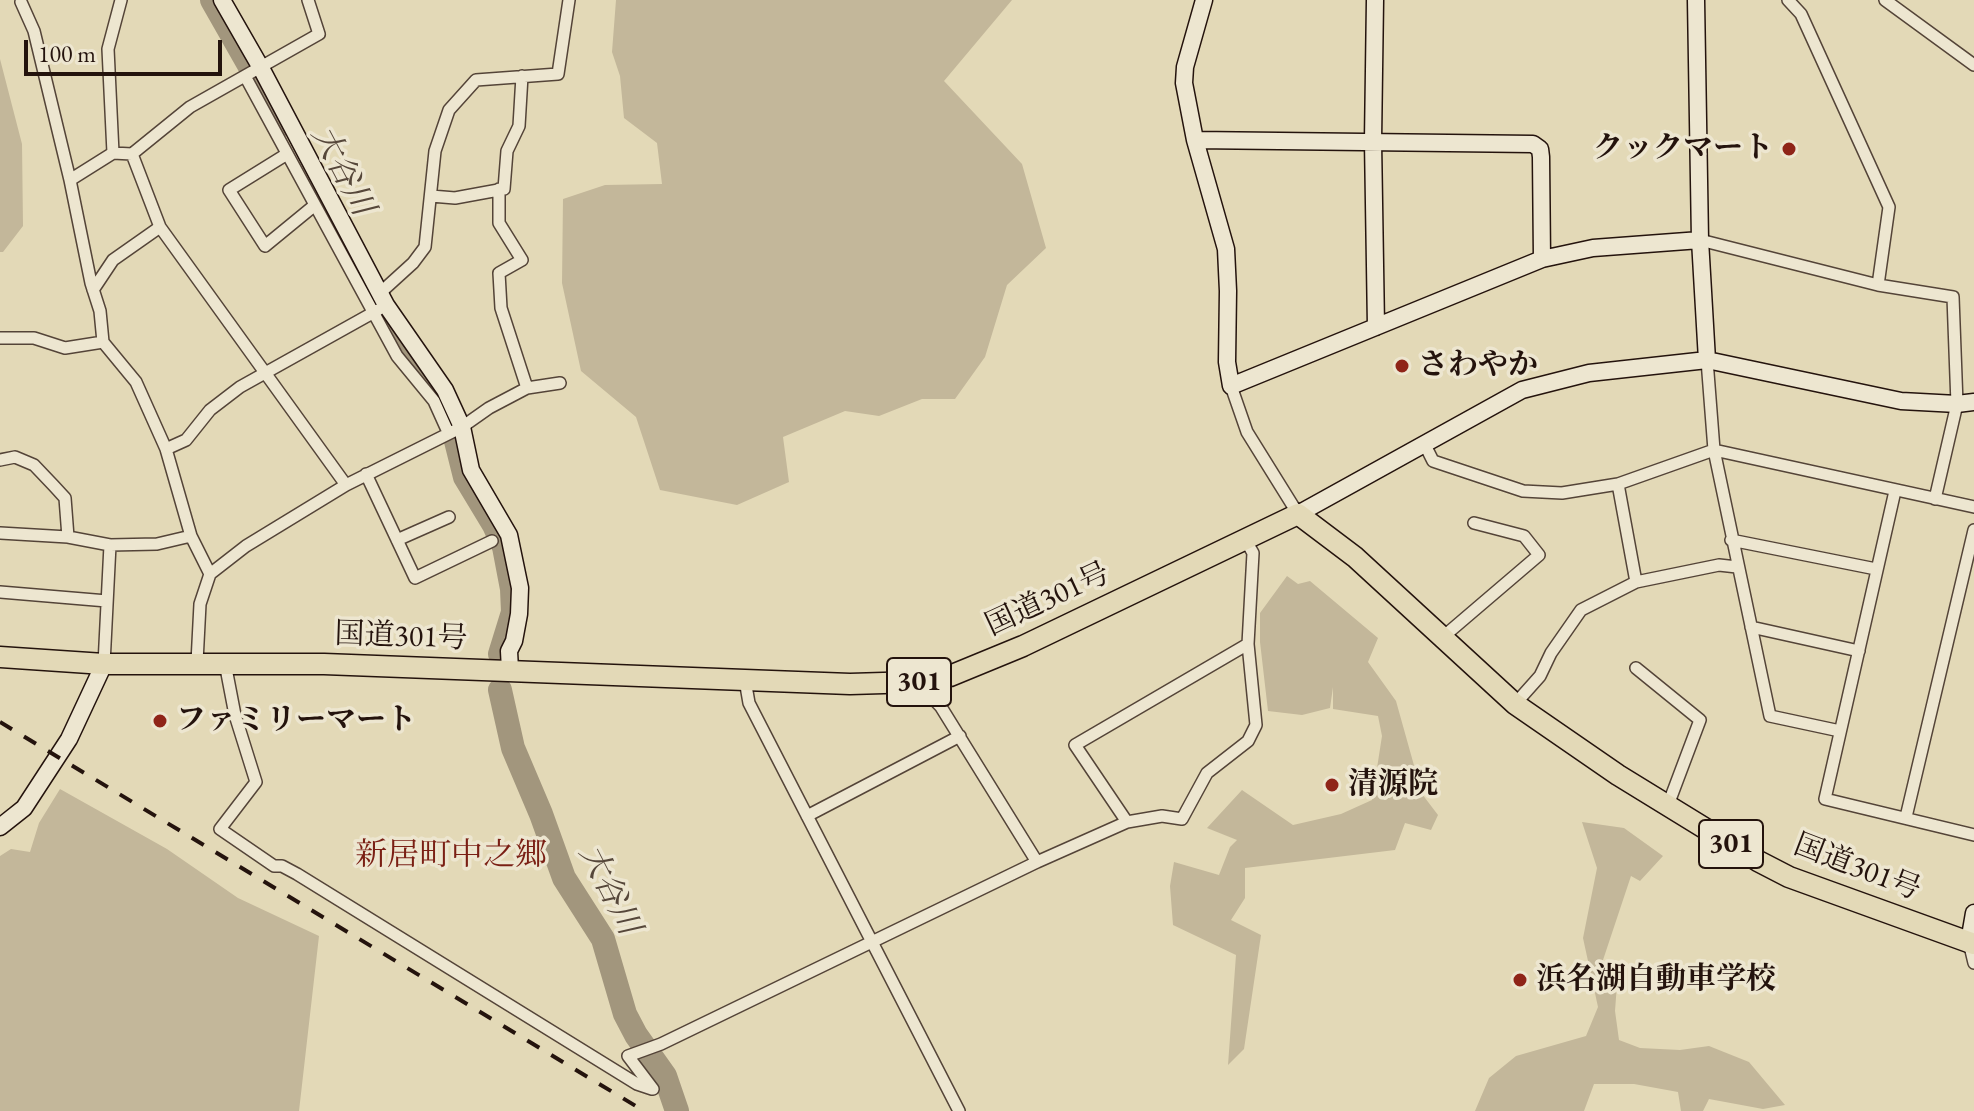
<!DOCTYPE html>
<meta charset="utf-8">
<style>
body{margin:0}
#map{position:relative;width:1974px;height:1111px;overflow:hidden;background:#e3d9b7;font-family:"EB Garamond",serif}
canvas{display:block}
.scale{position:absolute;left:24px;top:40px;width:198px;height:36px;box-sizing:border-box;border:4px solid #24130d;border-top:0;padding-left:10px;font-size:24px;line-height:28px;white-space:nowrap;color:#24130d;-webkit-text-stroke:6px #ede6d0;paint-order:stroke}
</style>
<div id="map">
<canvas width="1974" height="1111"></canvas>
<div class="scale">100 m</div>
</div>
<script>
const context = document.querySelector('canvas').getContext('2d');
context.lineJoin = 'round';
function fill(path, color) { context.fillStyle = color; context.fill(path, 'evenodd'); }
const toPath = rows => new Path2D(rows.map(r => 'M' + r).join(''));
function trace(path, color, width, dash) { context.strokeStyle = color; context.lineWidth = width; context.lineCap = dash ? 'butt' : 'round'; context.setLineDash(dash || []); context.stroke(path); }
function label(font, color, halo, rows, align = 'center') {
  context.font = font + ' "EB Garamond","Noto Serif JP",serif'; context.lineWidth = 7; context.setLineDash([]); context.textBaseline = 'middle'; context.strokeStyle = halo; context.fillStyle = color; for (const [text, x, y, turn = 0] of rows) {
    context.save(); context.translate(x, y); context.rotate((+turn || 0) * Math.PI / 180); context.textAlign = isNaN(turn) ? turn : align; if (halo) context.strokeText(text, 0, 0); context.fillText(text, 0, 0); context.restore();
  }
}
fill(toPath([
 [616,0,1012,0,944,81,1022,164,1046,248,1007,285,985,357,955,399,922,399,879,416,845,411,783,437,789,482,737,505,660,490,636,417,581,371,562,283,563,199,605,185,662,184,657,143,624,118,620,76,612,52],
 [0,59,22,144,23,226,3,252,0,252],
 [1287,576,1298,584,1310,581,1378,638,1368,662,1396,701,1422,794,1438,815,1431,830,1405,823,1395,850,1245,868,1245,898,1231,920,1261,935,1244,1049,1228,1065,1236,955,1173,925,1170,886,1174,862,1219,875,1230,847,1237,840,1207,828,1242,790,1293,825,1341,814,1372,800,1382,736,1378,716,1333,709,1333,687,1330,708,1302,715,1268,711,1260,642,1260,613],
 [60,789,167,849,238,898,319,936,299,1111,0,1111,0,856,11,849,30,852,39,823],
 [1582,822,1624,828,1663,856,1640,881,1631,876,1600,969,1617,984,1615,1011,1619,1040,1640,1048,1680,1050,1709,1046,1749,1062,1785,1105,1763,1109,1709,1099,1703,1111,1681,1111,1678,1092,1634,1084,1594,1084,1584,1111,1475,1111,1489,1078,1516,1056,1586,1036,1598,1007,1583,938,1597,868]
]), '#c3b79a');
trace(toPath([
 [212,0,249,65],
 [254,74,283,124],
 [381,311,396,340,448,409,465,477,494,525,504,547,512,589,513,612,500,654],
 [500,690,513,748,541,814,564,878,603,939,625,1014,636,1035,665,1076,677,1111]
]), '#a2967d', 24);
const street = toPath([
 [1788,0,1801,14,1889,207,1878,285],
 [1885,0,1974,65],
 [21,2,34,31,70,180,91,283,100,311,103,342,136,382,166,449,191,536,210,574],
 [245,76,397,356,434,401,448,432],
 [113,153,108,49,121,0],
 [132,154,160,227,346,485],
 [287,154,229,190,265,246,315,205],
 [70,180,113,153,132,154,190,107,319,34,308,0],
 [499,189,499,223,522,260,499,273,501,308,527,388],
 [431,196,455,198,504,189,507,151,519,126,522,76],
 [1700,240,1878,285,1953,297,1957,404,1935,499],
 [93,290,113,260,160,227],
 [380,293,413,263,425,247,435,151,449,110,476,80,558,74,569,0],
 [0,338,34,338,65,348,103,342],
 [1707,360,1714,450,1770,716,1840,731],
 [1231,386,1247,432,1298,514],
 [1424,443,1433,461,1523,491,1562,493,1618,484,1714,450,1974,507],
 [166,449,186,440,210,410,240,387,378,310],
 [0,460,15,457,34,465,54,486,65,498,68,537],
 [366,474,415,578,492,541],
 [1618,484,1636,582],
 [1895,491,1825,799,1974,835],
 [0,533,68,537,110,545,157,544,191,536],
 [397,540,449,517],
 [1731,540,1876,569],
 [0,592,107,601],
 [1751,627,1859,651],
 [1443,637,1539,555,1524,536,1474,523],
 [197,662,200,604,210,574,246,546,346,485,462,427,489,408,527,388,560,383],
 [225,663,235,715,256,782,220,829,274,866,282,866,297,874,637,1084,652,1089],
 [104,664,110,545],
 [1636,668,1700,720,1668,805],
 [745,680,749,703,959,1111],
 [917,682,941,707,1037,862],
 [1515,704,1540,676,1551,653,1581,610,1636,582,1719,565,1737,567],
 [807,816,960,736],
 [1906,817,1974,530],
 [1127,822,1075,745,1248,644],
 [1969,942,1974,963],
 [653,1089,628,1056,661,1044,1037,862,1127,822,1162,816,1182,819,1207,773,1248,741,1256,725,1248,644,1253,553,1245,539]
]);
const secondary = toPath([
 [222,0,261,68,386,305,445,390,462,427,471,470,509,535,520,588,519,614,514,641,509,651,510,670],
 [1204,0,1185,67,1184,83,1195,140,1226,249,1228,291,1227,362,1231,386,1542,259,1593,248,1700,240],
 [1375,0,1373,141,1376,327],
 [1696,0,1700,240,1707,360],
 [1195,140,1533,144,1540,149,1541,157,1542,259],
 [1298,514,1522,390,1589,373,1707,360,1901,401,1957,404,1974,402],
 [0,827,24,808,69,739,104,664],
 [1969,942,1974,913]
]);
const highway = toPath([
 [0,657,104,664,324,664,850,684,917,682,950,676,1023,646,1298,514,1355,557,1515,704,1618,775,1758,861,1789,877,1974,944]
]);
trace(street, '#544438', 14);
trace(secondary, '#24130d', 19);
trace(highway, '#24130d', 23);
trace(street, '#ede6d0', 11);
trace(secondary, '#ede6d0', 16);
trace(highway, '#e3d9b7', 20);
trace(toPath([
 [0,722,644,1111]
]), '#24130d', 4, [14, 14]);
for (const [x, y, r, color] of [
 [1789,149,8,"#8f2418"],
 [1402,366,8,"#8f2418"],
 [160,721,8,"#8f2418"],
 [1332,785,8,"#8f2418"],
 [1520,980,8,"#8f2418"]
]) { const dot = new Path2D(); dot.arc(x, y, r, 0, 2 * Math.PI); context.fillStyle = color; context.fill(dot); trace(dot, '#ede6d0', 3); }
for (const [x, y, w] of [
 [919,682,64],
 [1731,844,64]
]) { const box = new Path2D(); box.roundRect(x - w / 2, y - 24, w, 48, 6); context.fillStyle = '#ede6d0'; context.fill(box); trace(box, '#24130d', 2); }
label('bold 28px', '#24130d', null, [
 ["301",919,682],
 ["301",1731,844]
]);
label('bold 30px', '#24130d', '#ede6d0', [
 ["クックマート",1773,149,"right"],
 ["さわやか",1418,366],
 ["ファミリーマート",176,721],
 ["清源院",1348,785],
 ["浜名湖自動車学校",1536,980]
], 'left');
label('30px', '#24130d', '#ede6d0', [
 ["国道301号",1048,600,-25],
 ["国道301号",401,637,2],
 ["国道301号",1857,868,21]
]);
label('italic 32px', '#56473a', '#ede6d0', [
 ["大谷川",342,171,62],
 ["大谷川",609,890,63]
]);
label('32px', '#7a1f14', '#ede6d0', [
 ["新居町中之郷",451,856]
]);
</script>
